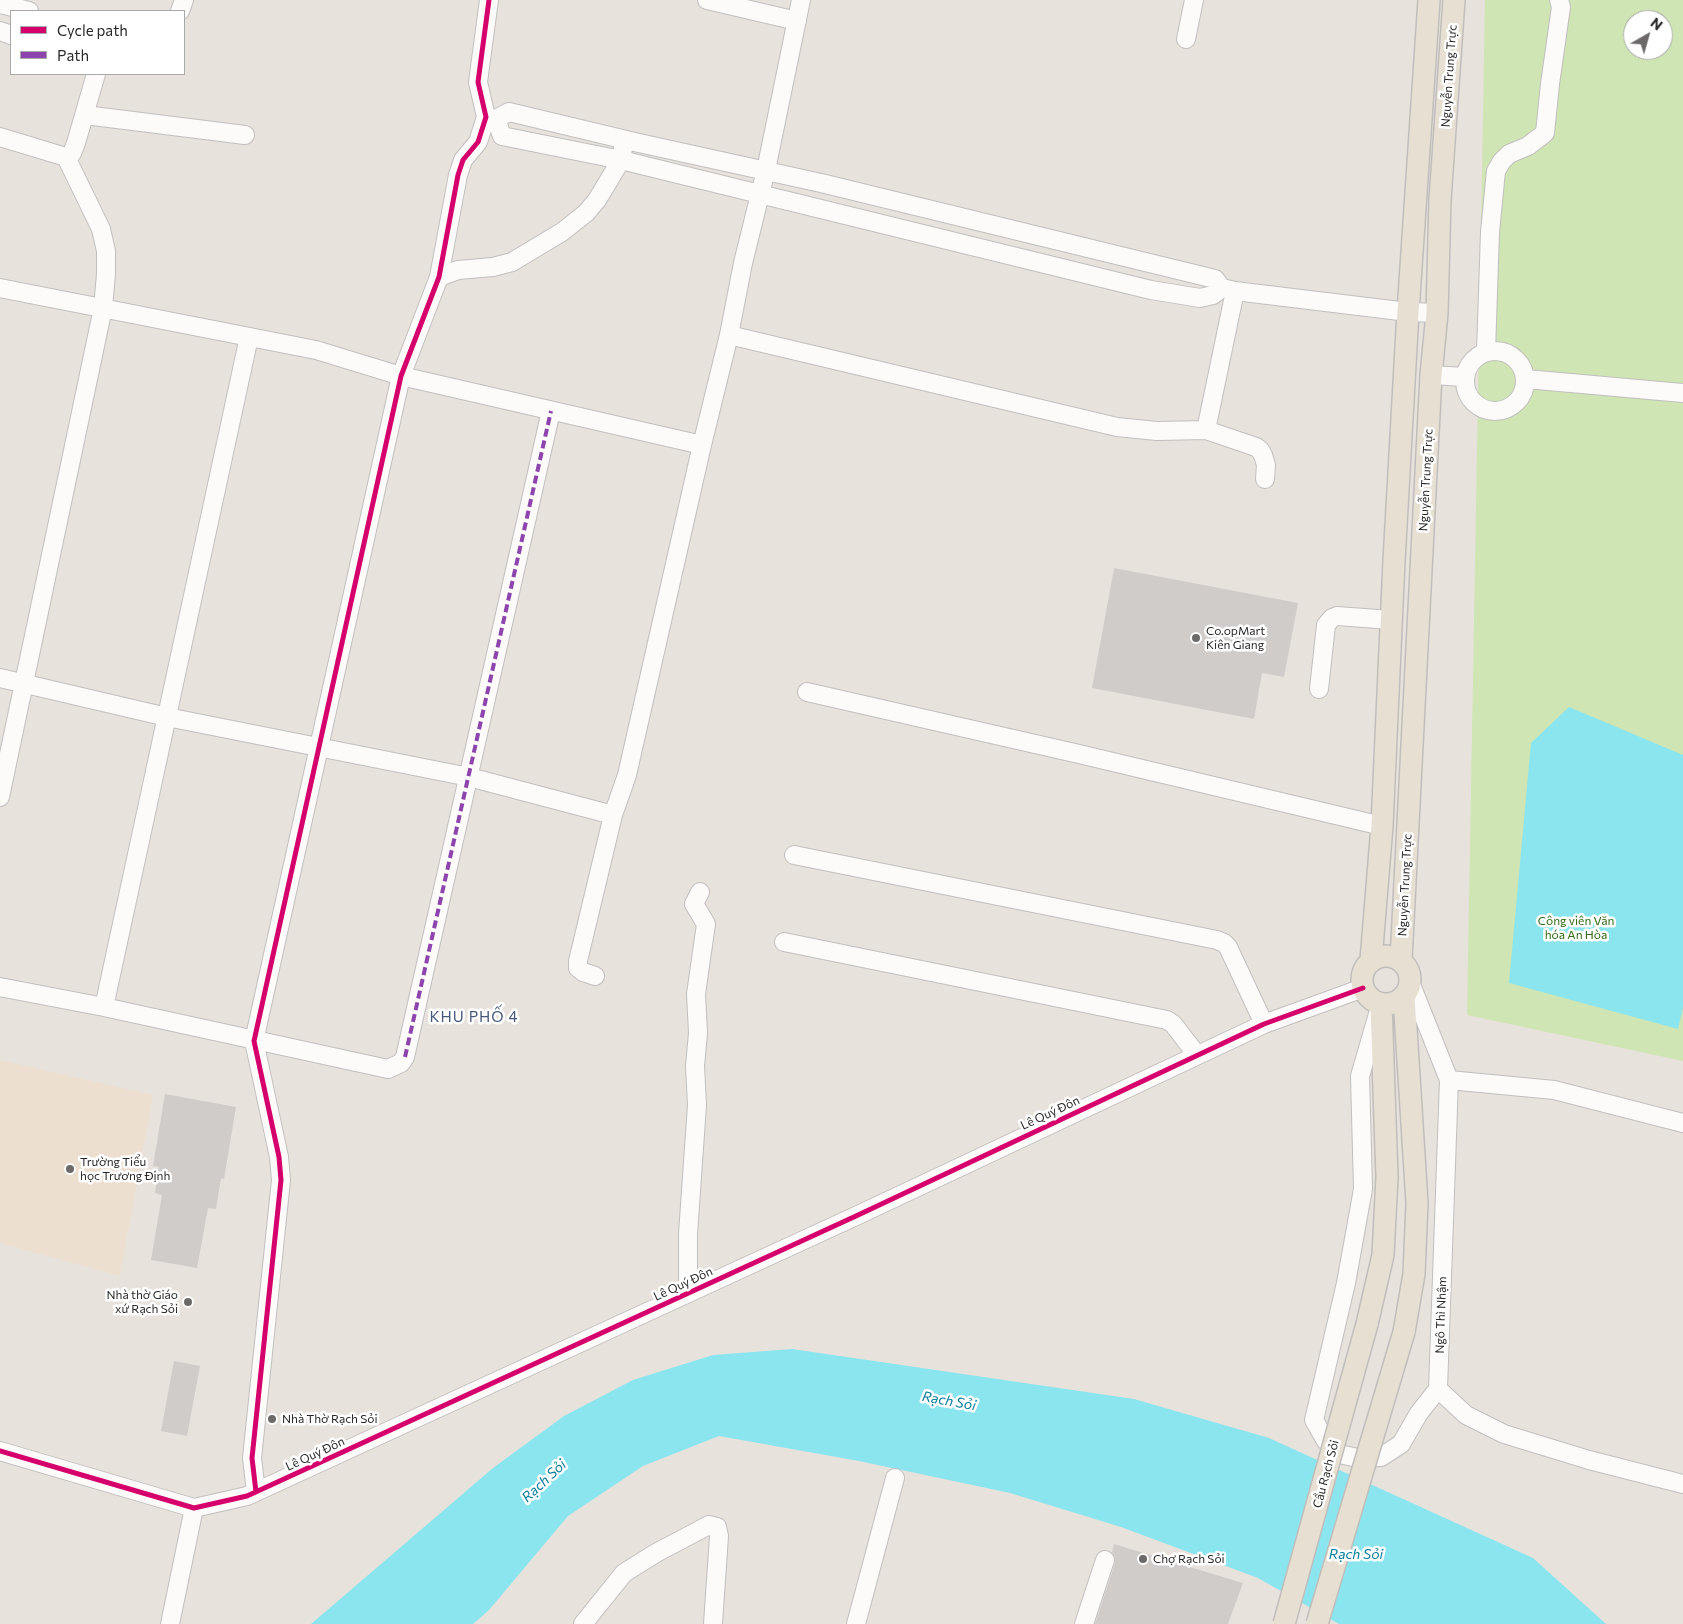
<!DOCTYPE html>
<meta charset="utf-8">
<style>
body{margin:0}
#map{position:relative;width:1683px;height:1624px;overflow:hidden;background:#e8e2dd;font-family:Commissioner,sans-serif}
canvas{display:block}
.legend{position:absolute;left:10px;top:10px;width:175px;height:65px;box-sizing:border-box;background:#fff;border:1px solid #a9a9a9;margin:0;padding:6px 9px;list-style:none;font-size:15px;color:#292929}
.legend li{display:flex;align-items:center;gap:10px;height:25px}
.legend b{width:25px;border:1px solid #a9a9a9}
.north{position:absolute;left:1623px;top:10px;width:50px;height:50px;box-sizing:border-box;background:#fff;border:1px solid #a9a9a9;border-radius:50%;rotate:38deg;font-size:14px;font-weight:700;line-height:20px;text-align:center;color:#292929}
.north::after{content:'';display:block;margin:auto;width:18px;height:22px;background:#6c6a68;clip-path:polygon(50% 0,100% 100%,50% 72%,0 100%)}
</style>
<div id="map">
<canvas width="1683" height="1624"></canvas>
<ul class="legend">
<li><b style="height:6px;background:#d6006c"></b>Cycle path</li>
<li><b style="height:6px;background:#8e44ad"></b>Path</li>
</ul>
<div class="north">N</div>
</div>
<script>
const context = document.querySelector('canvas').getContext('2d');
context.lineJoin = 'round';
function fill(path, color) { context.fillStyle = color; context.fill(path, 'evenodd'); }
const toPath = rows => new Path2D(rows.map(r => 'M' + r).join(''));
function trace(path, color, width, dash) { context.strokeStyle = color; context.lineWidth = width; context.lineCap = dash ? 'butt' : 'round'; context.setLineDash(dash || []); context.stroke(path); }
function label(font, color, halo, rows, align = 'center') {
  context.font = font + ' Commissioner,sans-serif'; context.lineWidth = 5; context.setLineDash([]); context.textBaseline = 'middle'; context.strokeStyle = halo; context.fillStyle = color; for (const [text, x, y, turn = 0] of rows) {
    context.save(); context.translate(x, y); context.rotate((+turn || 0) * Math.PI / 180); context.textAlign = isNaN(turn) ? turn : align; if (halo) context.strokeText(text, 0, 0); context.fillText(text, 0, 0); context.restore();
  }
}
fill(toPath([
 [0,1060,153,1095,120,1276,0,1243]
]), '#ecdfd0');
fill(toPath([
 [1485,0,1683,0,1683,1061,1467,1015],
 [1633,20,1663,20,1663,50,1633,50]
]), '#cfe5b3');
fill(toPath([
 [1569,707,1683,755,1683,1007,1678,1029,1509,983,1531,743],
 [792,1349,1134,1399,1269,1438,1533,1558,1606,1624,1339,1624,1258,1578,1121,1527,1010,1493,859,1461,719,1436,643,1466,568,1516,489,1610,473,1624,311,1624,493,1468,564,1416,633,1380,713,1355]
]), '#8be5ef');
fill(toPath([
 [1114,568,1298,603,1284,677,1262,673,1254,719,1092,688],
 [165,1094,236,1107,224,1179,221,1178,216,1209,208,1208,197,1268,151,1260,162,1195,155,1193,159,1167,153,1166],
 [174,1361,200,1366,187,1436,161,1431],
 [1114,1544,1243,1583,1228,1624,1095,1624,1115,1563,1115,1557,1112,1552]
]), '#d0ccc9');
const minor = toPath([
 [707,0,797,21],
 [0,4,29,11],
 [180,11,184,0],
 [0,31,11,35],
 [1186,39,1194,0],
 [85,115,245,135],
 [486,117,496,119,509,112,639,143,821,183,1215,279,1222,288,1235,291,1408,312,1437,313],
 [496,119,502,136,621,160,1151,290,1200,298,1213,295,1222,288],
 [0,137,66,157,72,153,76,143,96,74],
 [439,277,458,270,493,267,512,262,562,232,586,213,597,200,621,160,623,148],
 [0,288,316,350,401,376,702,445],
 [729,335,1117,427,1157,431,1206,430,1235,291],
 '1465 381a30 30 0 1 1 60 0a30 30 0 1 1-60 0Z',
 [1486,352,1490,232,1496,171,1502,161,1509,154,1528,146,1545,133,1550,84,1561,7,1559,0],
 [1431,375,1465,377],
 [1526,379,1683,393],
 [1206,430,1256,447,1260,450,1263,455,1266,465,1265,479],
 [0,678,167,717,469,777,613,815],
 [1319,689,1326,625,1332,618,1337,616,1391,620],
 [807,692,1079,754,1382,826],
 [0,797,103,308,106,274,106,251,101,229,66,157],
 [794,855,1217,940,1224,943,1228,947,1264,1024],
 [784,942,1167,1020,1173,1024,1197,1055],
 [595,976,583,972,578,968,578,961,613,815,627,775,702,445,729,335,743,263,766,170,801,0],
 [1410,982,1449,1080,1438,1389,1466,1415,1504,1434,1589,1460,1683,1484],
 [0,987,104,1007,388,1069,401,1063,405,1057,551,411],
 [104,1007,249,337],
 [1378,1014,1360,1076,1363,1189,1346,1283,1314,1420,1326,1441,1339,1454,1358,1458,1381,1457,1401,1444,1419,1413,1438,1389],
 [1449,1080,1554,1090,1683,1123],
 [688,1293,688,1234,697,1105,695,1066,698,1033,696,994,706,924,694,904,700,892],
 [0,1451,194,1508,247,1496,856,1216,1264,1024,1363,988],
 [256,1492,252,1458,281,1180,279,1157,254,1041,401,376,439,277,458,175,463,160,478,142,486,117,478,82,489,0],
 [170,1624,194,1508],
 [583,1624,624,1573,656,1553,709,1525,717,1527,719,1536,713,1624],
 [856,1624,895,1478],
 [1084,1624,1105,1560]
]);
const major = toPath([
 '1362 980a24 24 0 1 1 48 0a24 24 0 1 1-48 0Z',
 [1371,960,1382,826,1394,561,1408,312,1429,0],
 [1401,960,1431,375,1437,313,1440,200,1454,0],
 [1404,997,1417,1203,1414,1274,1404,1332],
 [1367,1324,1383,1255,1387,1177,1381,1004]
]);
trace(minor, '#c1bfbf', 20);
trace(major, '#c0bebc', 24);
trace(minor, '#fcfbfa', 18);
trace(major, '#e7dfd1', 21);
const majorBridge = toPath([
 [1284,1624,1367,1324],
 [1317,1624,1404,1332]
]);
trace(majorBridge, '#c0bebc', 24, []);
trace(majorBridge, '#e7dfd1', 21);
trace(toPath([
 [405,1057,551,411]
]), '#8e44ad', 4, [8, 4]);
trace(toPath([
 [0,1451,194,1508,247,1496,856,1216,1264,1024,1363,988],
 [256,1492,252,1458,281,1180,279,1157,254,1041,401,376,439,277,458,175,463,160,478,142,486,117,478,82,489,0]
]), '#d6006c', 5);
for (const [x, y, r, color] of [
 [1196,638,5,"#6c6a68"],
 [70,1169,5,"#6c6a68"],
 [188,1302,5,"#6c6a68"],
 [272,1419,5,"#6c6a68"],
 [1143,1559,5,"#6c6a68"]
]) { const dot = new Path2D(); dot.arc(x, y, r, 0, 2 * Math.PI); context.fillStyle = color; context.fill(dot); trace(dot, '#fff', 2); }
label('12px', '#292929', '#fff', [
 ["Nguyễn Trung Trực",1449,76,-86],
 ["Nguyễn Trung Trực",1426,480,-87],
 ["Nguyễn Trung Trực",1405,885,-87],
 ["Lê Quý Đôn",1050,1113,-25],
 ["Lê Quý Đôn",683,1284,-25],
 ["Ngô Thì Nhậm",1441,1315,-88],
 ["Lê Quý Đôn",315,1454,-25],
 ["Cầu Rạch Sỏi",1326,1474,-75]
]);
label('12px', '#292929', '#fff', [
 ["Co.opMart",1206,631],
 ["Kiên Giang",1206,645],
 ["Trường Tiểu",80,1162],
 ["học Trương Định",80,1176],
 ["Nhà thờ Giáo",178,1295,"right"],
 ["xứ Rạch Sỏi",178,1309,"right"],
 ["Nhà Thờ Rạch Sỏi",282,1419],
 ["Chợ Rạch Sỏi",1153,1559]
], 'left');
label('12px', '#336a14', '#fff', [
 ["Công viên Văn",1576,921],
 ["hóa An Hòa",1576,935]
]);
label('italic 14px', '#047d9b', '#fff', [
 ["Rạch Sỏi",949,1401,10],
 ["Rạch Sỏi",544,1481,-43],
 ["Rạch Sỏi",1356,1554]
]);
context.letterSpacing = '1px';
label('15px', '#46587c', '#fff', [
 ["KHU PHỐ 4",474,1017]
]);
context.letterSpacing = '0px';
</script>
